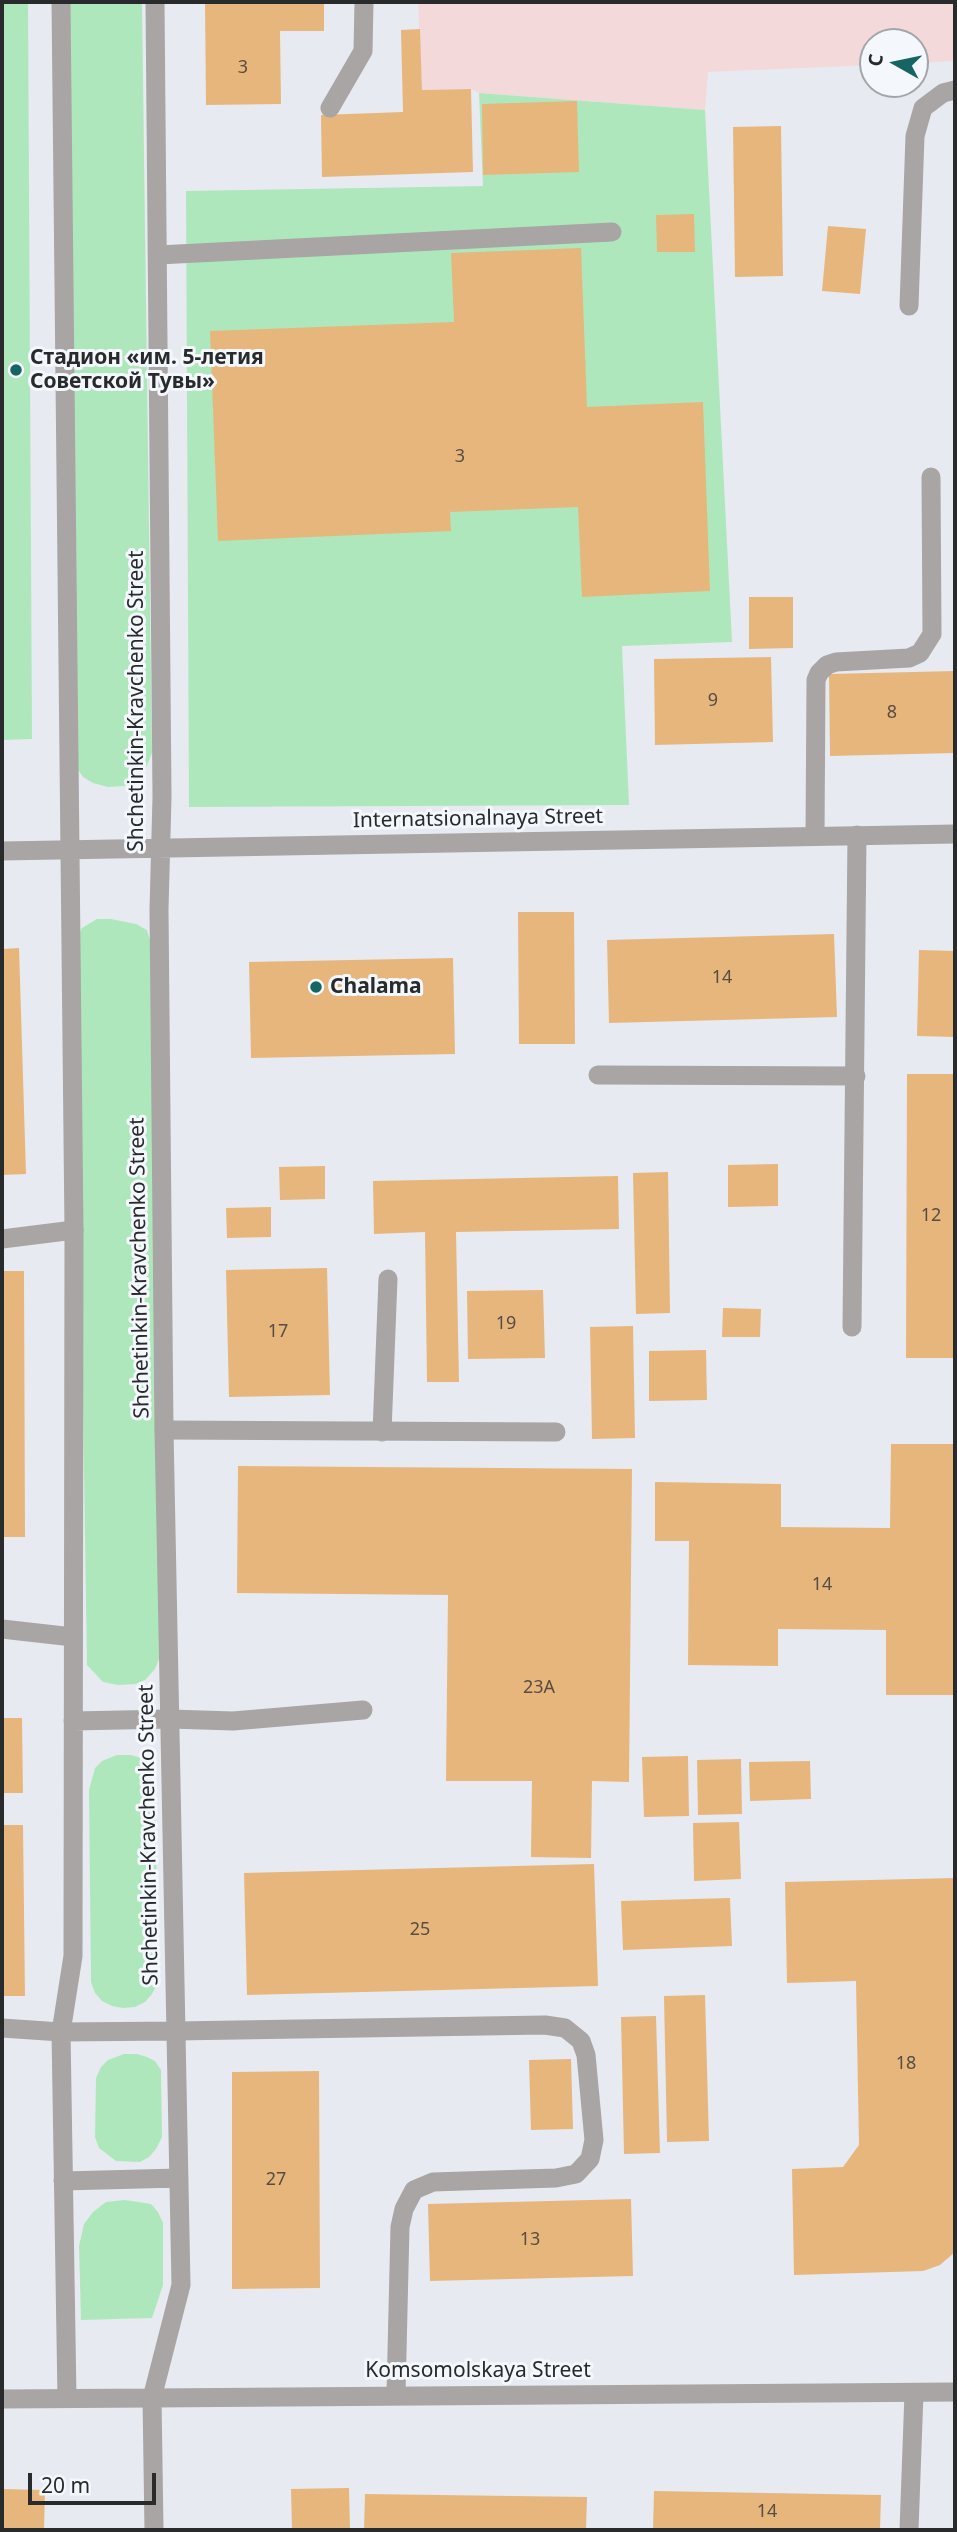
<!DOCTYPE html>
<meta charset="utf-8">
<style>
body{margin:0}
#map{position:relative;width:957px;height:2532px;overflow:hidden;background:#e7eaf0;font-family:"Noto Sans",sans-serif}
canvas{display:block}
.frame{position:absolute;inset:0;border:4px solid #292a2c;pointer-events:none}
.north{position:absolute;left:859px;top:28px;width:70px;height:70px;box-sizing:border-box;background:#f4f8fd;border:2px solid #a3a6a9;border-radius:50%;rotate:279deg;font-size:19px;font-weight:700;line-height:28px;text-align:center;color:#292a2c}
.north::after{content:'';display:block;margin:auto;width:24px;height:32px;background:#176562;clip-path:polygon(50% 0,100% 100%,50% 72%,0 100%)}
.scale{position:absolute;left:28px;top:2473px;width:128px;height:32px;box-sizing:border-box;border:4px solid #292a2c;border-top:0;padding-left:9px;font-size:21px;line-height:24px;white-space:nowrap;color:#292a2c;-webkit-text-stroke:5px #f4f8fd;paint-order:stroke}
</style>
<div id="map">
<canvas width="957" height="2532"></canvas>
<div class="frame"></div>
<div class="north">С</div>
<div class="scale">20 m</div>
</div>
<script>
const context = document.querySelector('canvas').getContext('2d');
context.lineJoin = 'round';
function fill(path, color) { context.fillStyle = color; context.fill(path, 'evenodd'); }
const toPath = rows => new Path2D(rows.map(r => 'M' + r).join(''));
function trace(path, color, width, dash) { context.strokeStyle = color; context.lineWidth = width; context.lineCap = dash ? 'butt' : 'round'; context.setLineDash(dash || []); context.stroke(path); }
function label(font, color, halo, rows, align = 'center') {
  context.font = font + ' "Noto Sans",sans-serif'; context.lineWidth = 6; context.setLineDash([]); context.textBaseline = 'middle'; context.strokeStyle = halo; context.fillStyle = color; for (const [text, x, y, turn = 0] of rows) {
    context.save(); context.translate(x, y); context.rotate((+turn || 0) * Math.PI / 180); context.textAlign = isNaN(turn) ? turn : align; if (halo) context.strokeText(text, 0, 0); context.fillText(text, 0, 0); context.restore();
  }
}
fill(toPath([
 [418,2,955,2,955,61,915,63,915,42,873,42,873,65,708,72,705,110,479,93,471,89,422,90]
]), '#f4d9da');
fill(toPath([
 [2,2,28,2,32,739,2,740],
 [67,2,142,2,152,753,145,770,134,781,124,786,108,787,93,783,83,777,76,767],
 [479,93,705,110,732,642,622,646,629,805,189,807,186,191,483,186],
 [97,919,111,919,136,924,147,930,151,944,162,1652,155,1669,145,1680,135,1684,118,1685,103,1682,87,1665,76,950,78,936,82,928],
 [117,1755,131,1755,141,1758,149,1762,155,1771,158,1982,152,1994,145,2002,135,2007,123,2008,112,2006,102,2001,95,1993,91,1982,89,1790,95,1768,102,1761],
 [124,2054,137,2054,147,2057,155,2061,161,2070,162,2137,156,2149,149,2157,140,2162,116,2161,99,2148,95,2137,96,2078,101,2067,108,2060],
 [125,2200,151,2204,158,2212,163,2223,163,2285,152,2318,81,2320,79,2246,84,2224,93,2212,106,2202]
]), '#afe7bd');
fill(toPath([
 [205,2,324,2,324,31,280,31,281,104,206,105],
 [420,29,422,90,471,89,473,172,322,177,321,115,403,112,401,30],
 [577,101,579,172,483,175,482,104],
 [781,126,783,276,735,277,733,127],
 [694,214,695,252,657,252,656,215],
 [828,226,866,229,860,294,822,291],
 [581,248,587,407,703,402,710,591,582,597,578,507,450,512,451,531,218,541,210,331,454,322,451,253],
 [749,597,793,597,793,648,749,649],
 [771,657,773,742,655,745,654,659],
 [955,671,955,753,830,756,829,674],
 [518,912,574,912,575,1044,519,1044],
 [834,934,837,1017,609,1023,607,940],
 [19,948,26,1174,2,1175,2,949],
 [919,950,955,951,955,1037,917,1036],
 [453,958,455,1054,251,1058,249,962],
 [907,1074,955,1074,955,1358,906,1358],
 [778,1164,778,1206,728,1207,728,1165],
 [325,1166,325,1199,280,1200,279,1167],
 [668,1172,670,1313,636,1314,633,1173],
 [618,1176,619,1229,456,1232,459,1382,427,1382,425,1232,374,1234,373,1181],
 [271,1207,271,1237,227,1238,226,1208],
 [327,1268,330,1395,229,1397,226,1270],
 [2,1271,24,1271,25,1537,2,1537],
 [543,1290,545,1358,468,1359,467,1291],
 [723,1308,761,1309,760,1337,722,1337],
 [633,1326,635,1438,592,1439,590,1327],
 [706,1350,707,1400,649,1401,649,1351],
 [891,1444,955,1444,955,1695,886,1695,886,1630,778,1629,778,1666,688,1665,689,1541,655,1541,655,1482,781,1484,781,1527,890,1528],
 [238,1466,632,1469,629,1782,592,1781,591,1858,531,1857,532,1781,446,1781,448,1595,237,1593],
 [2,1718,22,1718,23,1793,2,1793],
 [688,1756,689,1816,644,1817,642,1757],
 [741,1759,742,1814,698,1815,697,1760],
 [810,1761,811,1799,750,1801,749,1762],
 [739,1822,741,1879,694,1881,693,1823],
 [2,1825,23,1825,25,1996,2,1996],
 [594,1864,598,1986,247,1995,244,1873],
 [955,1878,955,2252,940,2265,923,2271,794,2275,792,2169,843,2167,859,2145,856,1981,787,1983,785,1882],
 [730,1898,732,1946,623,1950,621,1901],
 [705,1995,709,2141,667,2142,664,1996],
 [656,2016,660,2153,624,2154,621,2017],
 [571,2059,573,2129,531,2130,529,2060],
 [319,2071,320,2288,232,2289,232,2072],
 [631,2199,633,2276,430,2281,428,2204],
 [349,2488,350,2530,292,2530,291,2489],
 [2,2489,45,2490,44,2530,2,2530],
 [654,2491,881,2495,880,2530,653,2530],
 [365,2494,587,2497,586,2530,364,2530]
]), '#e7b67d');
trace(toPath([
 [330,108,363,51,364,2],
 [158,255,612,232],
 [909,306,915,136,923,108,943,93,955,90],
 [815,836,816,680,819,673,827,665,836,662,909,658,920,653,932,634,931,477],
 [598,1075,856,1076],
 [2,1239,74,1230],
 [852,1327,857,835],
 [164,1430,556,1432],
 [382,1432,388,1279],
 [2,1629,73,1637],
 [170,1719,233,1721,363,1710],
 [2,2028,61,2032],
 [176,2031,545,2025,565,2028,581,2041,586,2055,594,2140,590,2159,576,2174,556,2178,433,2182,414,2190,404,2209,400,2227,396,2394],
 [909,2530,914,2393]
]), '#a8a5a4', 19);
trace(toPath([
 [61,2,74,1230,73,1956,61,2032,67,2398],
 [2,851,955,834],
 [73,1721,170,1719],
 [61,2032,176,2031],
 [63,2181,179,2178],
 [2,2399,152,2398,181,2285,164,1430,159,909,162,797,155,2]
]), '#a8a5a4', 19);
trace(toPath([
 [154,2530,152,2398,955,2392]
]), '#a8a5a4', 19);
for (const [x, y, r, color] of [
 [16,370,7,"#176562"],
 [316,987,7,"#176562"]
]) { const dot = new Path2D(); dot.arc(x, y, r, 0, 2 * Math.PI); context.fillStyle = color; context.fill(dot); trace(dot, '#f4f8fd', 2.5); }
label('18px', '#584d40', null, [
 ["3",243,68],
 ["3",460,457],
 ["9",713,701],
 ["8",892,713],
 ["14",722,978],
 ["12",931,1216],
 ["19",506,1324],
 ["17",278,1332],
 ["14",822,1585],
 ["23А",539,1688],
 ["25",420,1930],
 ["18",906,2064],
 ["27",276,2180],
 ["13",530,2240],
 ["14",767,2512]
]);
label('bold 21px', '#292a2c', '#f4f8fd', [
 ["Стадион «им. 5-летия",30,358],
 ["Советской Тувы»",30,382],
 ["Chalama",330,987]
], 'left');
label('21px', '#292a2c', '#f4f8fd', [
 ["Shchetinkin-Kravchenko Street",137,701,-90],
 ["Internatsionalnaya Street",478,819,-1],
 ["Shchetinkin-Kravchenko Street",140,1268,-91],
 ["Shchetinkin-Kravchenko Street",149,1835,-91],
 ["Komsomolskaya Street",478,2371]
]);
</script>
